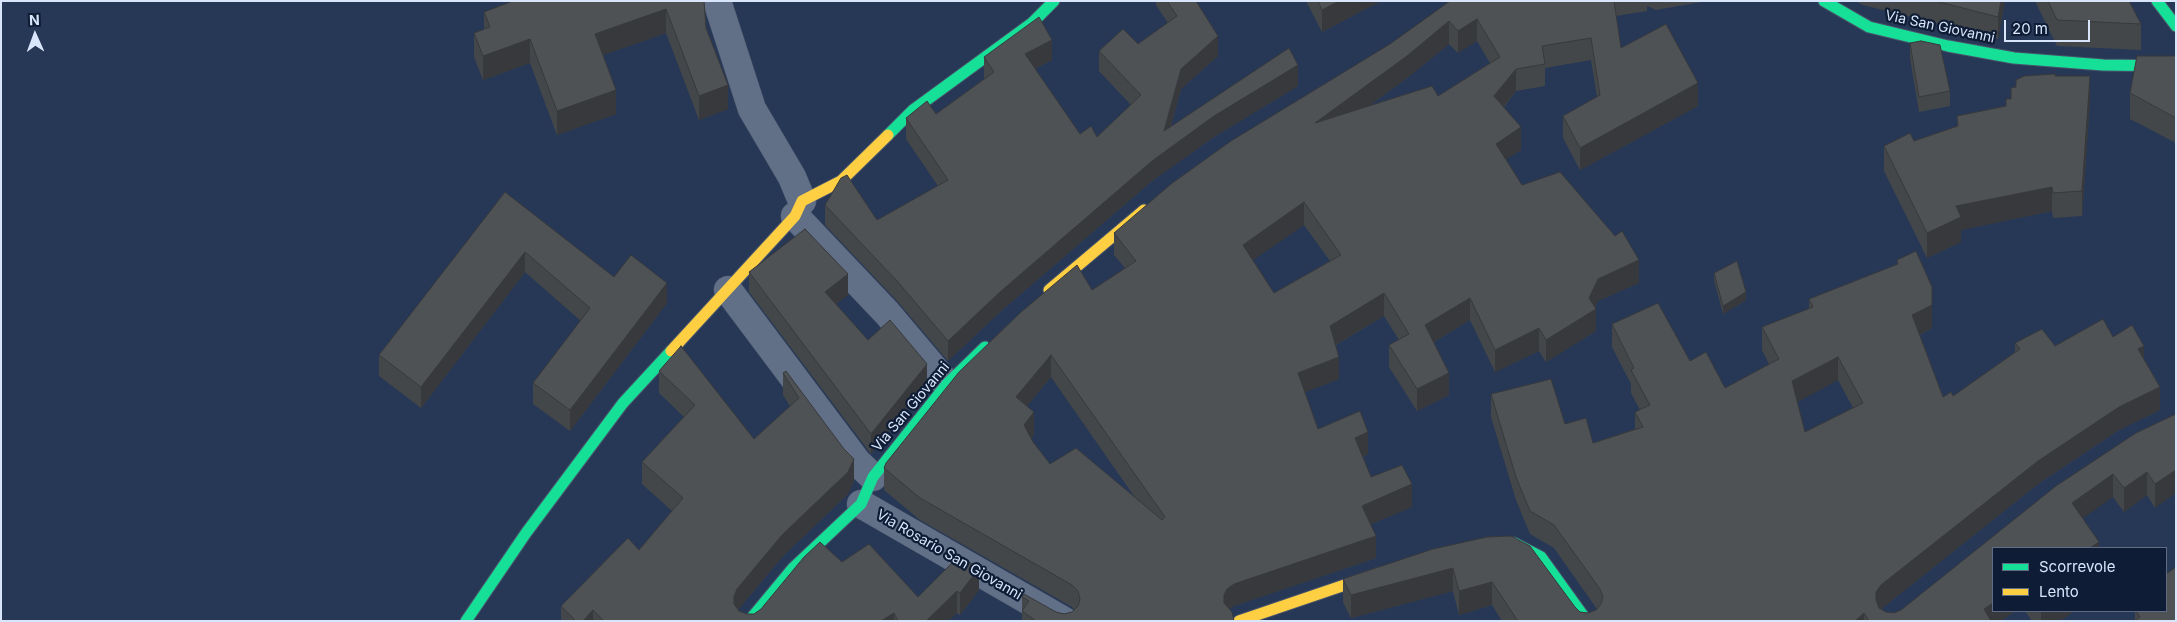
<!DOCTYPE html>
<style>
body{margin:0}
#map{position:relative;width:2177px;height:622px;overflow:hidden;background:#273856;font-family:Inter,sans-serif}
canvas{display:block}
.frame{position:absolute;inset:0;border:2px solid #d9e5fa;pointer-events:none}
.legend{position:absolute;left:1992px;top:547px;width:175px;height:65px;box-sizing:border-box;background:#0e1c35;border:1px solid #5f6c84;margin:0;padding:6px 9px;list-style:none;font-size:15px;color:#d9e5fa}
.legend li{display:flex;align-items:center;gap:10px;height:25px}
.legend b{width:25px;border:1px solid #5f6c84}
.north{position:absolute;left:10px;top:10px;width:50px;height:50px;-webkit-text-stroke:4px #0e1c35;paint-order:stroke;rotate:358deg;font-size:14px;font-weight:700;line-height:20px;text-align:center;color:#d9e5fa}
.north::after{content:'';display:block;margin:auto;width:18px;height:22px;background:#d9e5fa;clip-path:polygon(50% 0,100% 100%,50% 72%,0 100%)}
.scale{position:absolute;left:2004px;top:20px;width:86px;height:22px;box-sizing:border-box;border:2px solid #d9e5fa;border-top:0;padding-left:6px;font-size:15px;line-height:18px;white-space:nowrap;color:#d9e5fa;-webkit-text-stroke:4px #0e1c35;paint-order:stroke}
</style>
<div id="map">
<canvas width="2177" height="622"></canvas>
<div class="frame"></div>
<ul class="legend">
<li><b style="height:6px;background:#16e098"></b>Scorrevole</li>
<li><b style="height:6px;background:#ffcf43"></b>Lento</li>
</ul>
<div class="north">N</div>
<div class="scale">20 m</div>
</div>
<script>
const context = document.querySelector('canvas').getContext('2d');
context.lineJoin = 'round';
const toPath = rows => new Path2D(rows.map(r => 'M' + r).join(''));
function trace(path, color, width, dash) { context.strokeStyle = color; context.lineWidth = width; context.lineCap = dash ? 'butt' : 'round'; context.setLineDash(dash || []); context.stroke(path); }
function fill(path, color) { context.fillStyle = color; context.fill(path, 'evenodd'); }
function label(font, color, halo, rows, align = 'center') {
  context.font = font + ' Inter,sans-serif'; context.lineWidth = 4.5; context.setLineDash([]); context.textBaseline = 'middle'; context.strokeStyle = halo; context.fillStyle = color; for (const [text, x, y, turn = 0] of rows) {
    context.save(); context.translate(x, y); context.rotate((+turn || 0) * Math.PI / 180); context.textAlign = isNaN(turn) ? turn : align; if (halo) context.strokeText(text, 0, 0); context.fillText(text, 0, 0); context.restore();
  }
}
const street = toPath([
 [717,1,752,109,792,177,802,201],
 [795,216,887,313,947,384],
 [728,290,857,462,873,477],
 [861,504,1064,621]
]);
const fast = toPath([
 [1824,1,1869,27,1948,46,2014,58,2103,65,2176,66],
 [2157,1,2176,26],
 [888,135,913,110,1032,23,1054,1],
 [1504,543,1514,543,1541,557,1587,621],
 [466,621,526,533,623,403,671,351],
 [749,621,793,568,861,504,873,477,947,384,985,347]
]);
const slow = toPath([
 [1049,290,1144,210],
 [671,351,795,216,802,201,841,181,888,135],
 [1239,621,1380,573]
]);
trace(street, '#48546b', 29);
trace(fast, '#48546b', 13);
trace(slow, '#48546b', 13);
trace(street, '#616f87', 28);
trace(fast, '#16e098', 11);
trace(slow, '#ffcf43', 11);
fill(toPath([
 [704,1,706,28,728,109,699,120,666,33,603,55,616,114,557,135,530,63,483,80,474,57,474,33,484,29,484,12],
 [1156,1,1196,1,1218,56,1181,89,1171,126,1298,86,1214,137,1152,181,1000,312,948,361,898,302,825,225,825,205,877,220,938,186,906,139,906,118,936,114,985,79,984,78,984,57,1052,60,1035,69,1080,134,1097,137,1131,105,1099,71,1099,51,1138,44,1168,23,1156,5],
 [1306,1,1381,1,1322,32],
 [1450,1,1707,1,1656,10,1647,6,1647,11,1616,16,1621,48,1698,106,1580,170,1563,138,1563,116,1597,97,1591,60,1545,68,1545,86,1516,91,1504,107,1521,150,1506,159,1522,185,1639,283,1598,301,1595,308,1596,331,1546,362,1539,351,1495,372,1470,320,1434,342,1449,395,1417,411,1389,367,1389,345,1399,340,1384,316,1336,345,1339,379,1305,392,1318,429,1368,454,1363,457,1371,477,1412,507,1371,524,1376,558,1234,606,1229,609,1234,621,1022,621,1022,597,1056,612,1064,614,1072,612,1074,610,1072,607,920,520,884,490,884,468,1125,268,1114,255,1114,233,1390,44],
 [1477,41,1490,63,1438,96,1369,106,1407,78,1449,44,1458,53],
 [1304,225,1330,261,1274,293,1253,260],
 [1051,377,1136,499,1050,464,1033,442,1031,438,1034,435,1027,406],
 [1856,1,2005,1,1998,39,1863,5],
 [2035,1,2129,1,2141,24,2141,50,2057,46],
 [1910,43,1950,91,1950,106,1919,112,1910,58],
 [2176,56,2176,143,2130,119,2130,93],
 [2055,76,2090,101,2082,216,2053,218,2052,211,1961,230,1961,242,1927,258,1884,171,1884,146,1914,141,1957,126,1957,116,2006,106,2011,99,2016,87],
 [505,192,614,277,667,303,570,431,533,404,533,383,581,321,525,272,421,408,379,376,379,355],
 [1897,260,1932,310,1932,328,1920,335,1943,397,1953,396,2015,352,2015,343,2055,346,2113,337,2144,358,2160,410,2119,430,2038,484,1881,609,1886,612,1894,613,1901,610,2176,414,2155,508,2147,495,2124,512,2113,497,1993,548,1993,611,2015,611,2001,621,1502,621,1492,605,1459,615,1453,591,1351,618,1343,602,1343,579,1433,549,1575,607,1580,612,1588,613,1596,610,1597,609,1554,548,1530,534,1516,500,1491,417,1491,394,1565,424,1593,443,1635,429,1635,412,1640,410,1631,393,1631,384,1612,347,1612,324,1690,361,1725,388,1769,364,1762,350,1762,327,1809,309,1809,299,1897,265],
 [1838,380,1853,408,1805,432,1797,402],
 [749,272,848,295,836,304,868,340,927,384,871,454,749,292],
 [1714,273,1746,300,1723,314,1714,280],
 [659,371,754,439,790,406,783,395,783,373,854,481,848,494,782,557,738,610,739,611,747,614,754,614,842,562,918,597,959,556,979,590,960,615,957,613,948,621,561,621,561,606,639,550,672,511,642,484,642,462,684,417,659,393],
 [2025,611,2074,611,2060,621,2032,621],
 [2135,611,2166,611,2176,621,2135,620]
]), '#444749');
fill(toPath([
 [1339,1,1381,1,1322,32,1322,10],
 [2001,1,2005,1,1998,39,1998,17],
 [666,9,666,33,595,58,595,34],
 [1477,19,1477,41,1458,53,1458,31],
 [1449,21,1449,44,1407,78,1315,146,1315,123],
 [1218,36,1218,56,1181,89,1164,151,1164,131,1181,69],
 [530,39,530,63,483,80,483,56],
 [1052,40,1052,60,1025,74,1025,54],
 [1298,65,1298,86,1214,137,1152,181,1000,312,948,361,948,341,1000,292,1152,161,1214,116],
 [1516,69,1516,91,1494,118,1494,96],
 [2090,76,2090,101,2082,216,2082,191],
 [1698,83,1698,106,1580,170,1580,148],
 [728,85,728,109,699,120,699,96],
 [616,90,616,114,557,135,557,111],
 [1521,127,1521,150,1496,166,1496,144],
 [2052,187,2052,211,1961,230,1961,242,1927,258,1927,233,1956,206],
 [1304,202,1304,225,1243,267,1243,245],
 [525,252,525,272,421,408,421,387],
 [1639,260,1639,283,1598,301,1594,310,1596,309,1596,331,1546,362,1546,340,1589,298,1598,279],
 [848,274,848,295,825,313,825,292],
 [667,283,667,303,570,431,570,410],
 [1932,287,1932,328,1912,339,1912,315],
 [1746,292,1746,300,1723,314,1723,306],
 [1384,293,1384,316,1330,348,1330,326],
 [1470,298,1470,320,1425,347,1425,325],
 [1539,328,1539,351,1495,372,1495,350],
 [2144,346,2144,369,2138,349],
 [1051,355,1051,377,1016,419,1016,397],
 [1339,357,1339,379,1298,395,1298,373],
 [1838,357,1838,380,1792,405,1792,381],
 [927,364,927,384,871,454,871,434],
 [1449,373,1449,395,1417,411,1417,389],
 [2160,387,2160,410,2119,430,2038,484,1881,609,1876,616,1876,592,1881,585,2038,461,2119,407],
 [1034,412,1034,435,1024,447,1024,425],
 [1368,432,1368,454,1355,460,1355,438],
 [854,459,854,481,848,494,782,557,737,611,734,618,734,596,737,589,782,535],
 [2176,470,2176,493,2155,508,2155,484],
 [2147,472,2147,495,2124,512,2124,488],
 [2113,474,2113,497,2072,526,2072,503],
 [1412,484,1412,507,1362,528,1362,506],
 [1376,536,1376,558,1234,606,1227,611,1224,617,1224,595,1227,589,1234,584],
 [2099,542,2099,548,2090,548],
 [979,568,979,590,960,615,960,593],
 [1453,568,1453,591,1351,618,1351,595],
 [1492,582,1492,605,1459,615,1459,591],
 [957,591,957,613,948,621,926,621],
 [1993,603,1993,611,2015,611,2001,621,1984,621,1984,609],
 [593,610,593,621,583,621],
 [2041,611,2074,611,2060,621,2041,621],
 [894,613,894,621,881,621],
 [1864,613,1864,621,1855,621]
]), '#37393c');
const building = toPath([
 [513,1,704,1,706,28,728,85,699,96,666,9,595,34,616,90,557,111,530,39,483,56,474,33,490,27,484,12,513,1],
 [1167,1,1196,1,1218,36,1181,69,1164,131,1289,48,1298,65,1214,116,1152,161,1000,292,948,341,898,282,825,205,841,178,847,175,877,220,948,180,906,118,927,101,936,114,994,72,984,57,1039,17,1052,40,1025,54,1080,134,1091,126,1097,137,1141,95,1099,51,1123,29,1138,44,1177,16,1167,1],
 [1318,1,1339,1,1322,10,1318,1],
 [1450,1,1614,1,1621,48,1666,24,1698,83,1580,148,1563,116,1600,95,1591,38,1542,46,1545,64,1516,69,1494,96,1521,127,1496,144,1522,185,1560,172,1615,236,1622,231,1639,260,1598,279,1589,298,1596,309,1546,340,1539,328,1495,350,1470,298,1425,325,1449,373,1417,389,1389,345,1409,334,1384,293,1330,326,1339,357,1298,373,1318,429,1360,411,1368,432,1355,438,1371,477,1402,465,1412,484,1362,506,1376,536,1234,584,1227,589,1224,595,1224,603,1232,612,1234,621,1036,621,1022,611,1029,601,1022,597,1024,594,1056,612,1064,614,1072,612,1078,606,1080,599,1078,591,1072,585,920,498,884,468,886,463,959,372,1020,313,1077,265,1092,290,1136,261,1114,233,1171,184,1231,141,1390,44,1450,1],
 [1477,19,1500,57,1438,96,1432,86,1315,123,1407,56,1449,21,1458,31,1477,19],
 [1304,202,1341,255,1274,293,1243,245,1304,202],
 [1051,355,1165,517,1162,520,1076,448,1050,464,1033,442,1024,425,1034,412,1016,397,1051,355],
 [1935,1,2001,1,1998,17,1935,1],
 [2048,1,2129,1,2141,24,2057,20,2048,1],
 [1921,41,1940,45,1950,91,1919,97,1910,43,1921,41],
 [2137,56,2176,56,2176,118,2130,93,2137,56],
 [2055,74,2055,76,2090,76,2082,191,2053,193,2052,187,1956,206,1961,217,1927,233,1884,146,1910,133,1914,141,1958,126,1957,116,2006,106,2006,99,2011,99,2011,88,2016,87,2016,80,2024,76,2055,74],
 [505,192,614,277,631,255,667,283,570,410,533,383,590,308,525,252,421,387,379,355,505,192],
 [805,229,848,274,825,292,868,340,890,320,927,364,871,434,749,272,805,229],
 [1916,251,1932,287,1932,305,1912,315,1943,397,1951,392,1953,396,2020,349,2015,343,2042,329,2055,346,2103,319,2113,337,2132,325,2144,346,2138,349,2160,387,2119,407,2038,461,1881,585,1876,592,1876,600,1879,608,1886,612,1894,613,1901,610,2056,486,2136,433,2176,414,2176,470,2155,484,2147,472,2124,488,2113,474,2072,503,2099,542,2090,548,1993,548,1993,603,1984,609,1991,621,1869,621,1864,613,1855,621,1518,621,1492,582,1459,591,1453,568,1351,595,1343,579,1433,549,1487,537,1511,536,1530,546,1575,607,1580,612,1588,613,1596,610,1601,604,1603,597,1600,589,1554,525,1530,511,1516,477,1491,394,1551,379,1565,424,1586,418,1593,443,1643,427,1635,412,1650,405,1631,370,1634,368,1612,324,1658,303,1690,361,1706,352,1725,388,1779,359,1762,327,1813,307,1809,299,1898,264,1897,260,1916,251],
 [1838,357,1863,403,1805,432,1792,381,1838,357],
 [1737,261,1746,292,1723,306,1714,273,1737,261],
 [681,346,754,439,799,398,783,373,786,371,844,449,854,459,848,472,782,535,737,589,734,596,734,604,739,611,747,614,754,614,761,609,804,557,820,542,842,562,869,544,918,597,959,556,979,568,960,593,957,591,926,621,898,621,894,613,881,621,604,621,593,610,583,621,576,621,561,606,628,538,639,550,683,498,642,462,695,405,659,371,681,346],
 [2176,567,2176,621,2135,621,2140,617,2136,611,2166,611,2166,574,2176,567]
]);
fill(building, '#4f5255');
trace(building, '#37393c', 1);
label('14px', '#d9e5fa', '#0e1c35', [
 ["Via San Giovanni",1940,27,12],
 ["Via San Giovanni",911,407,-50],
 ["Via Rosario San Giovanni",949,555,30]
]);
</script>
